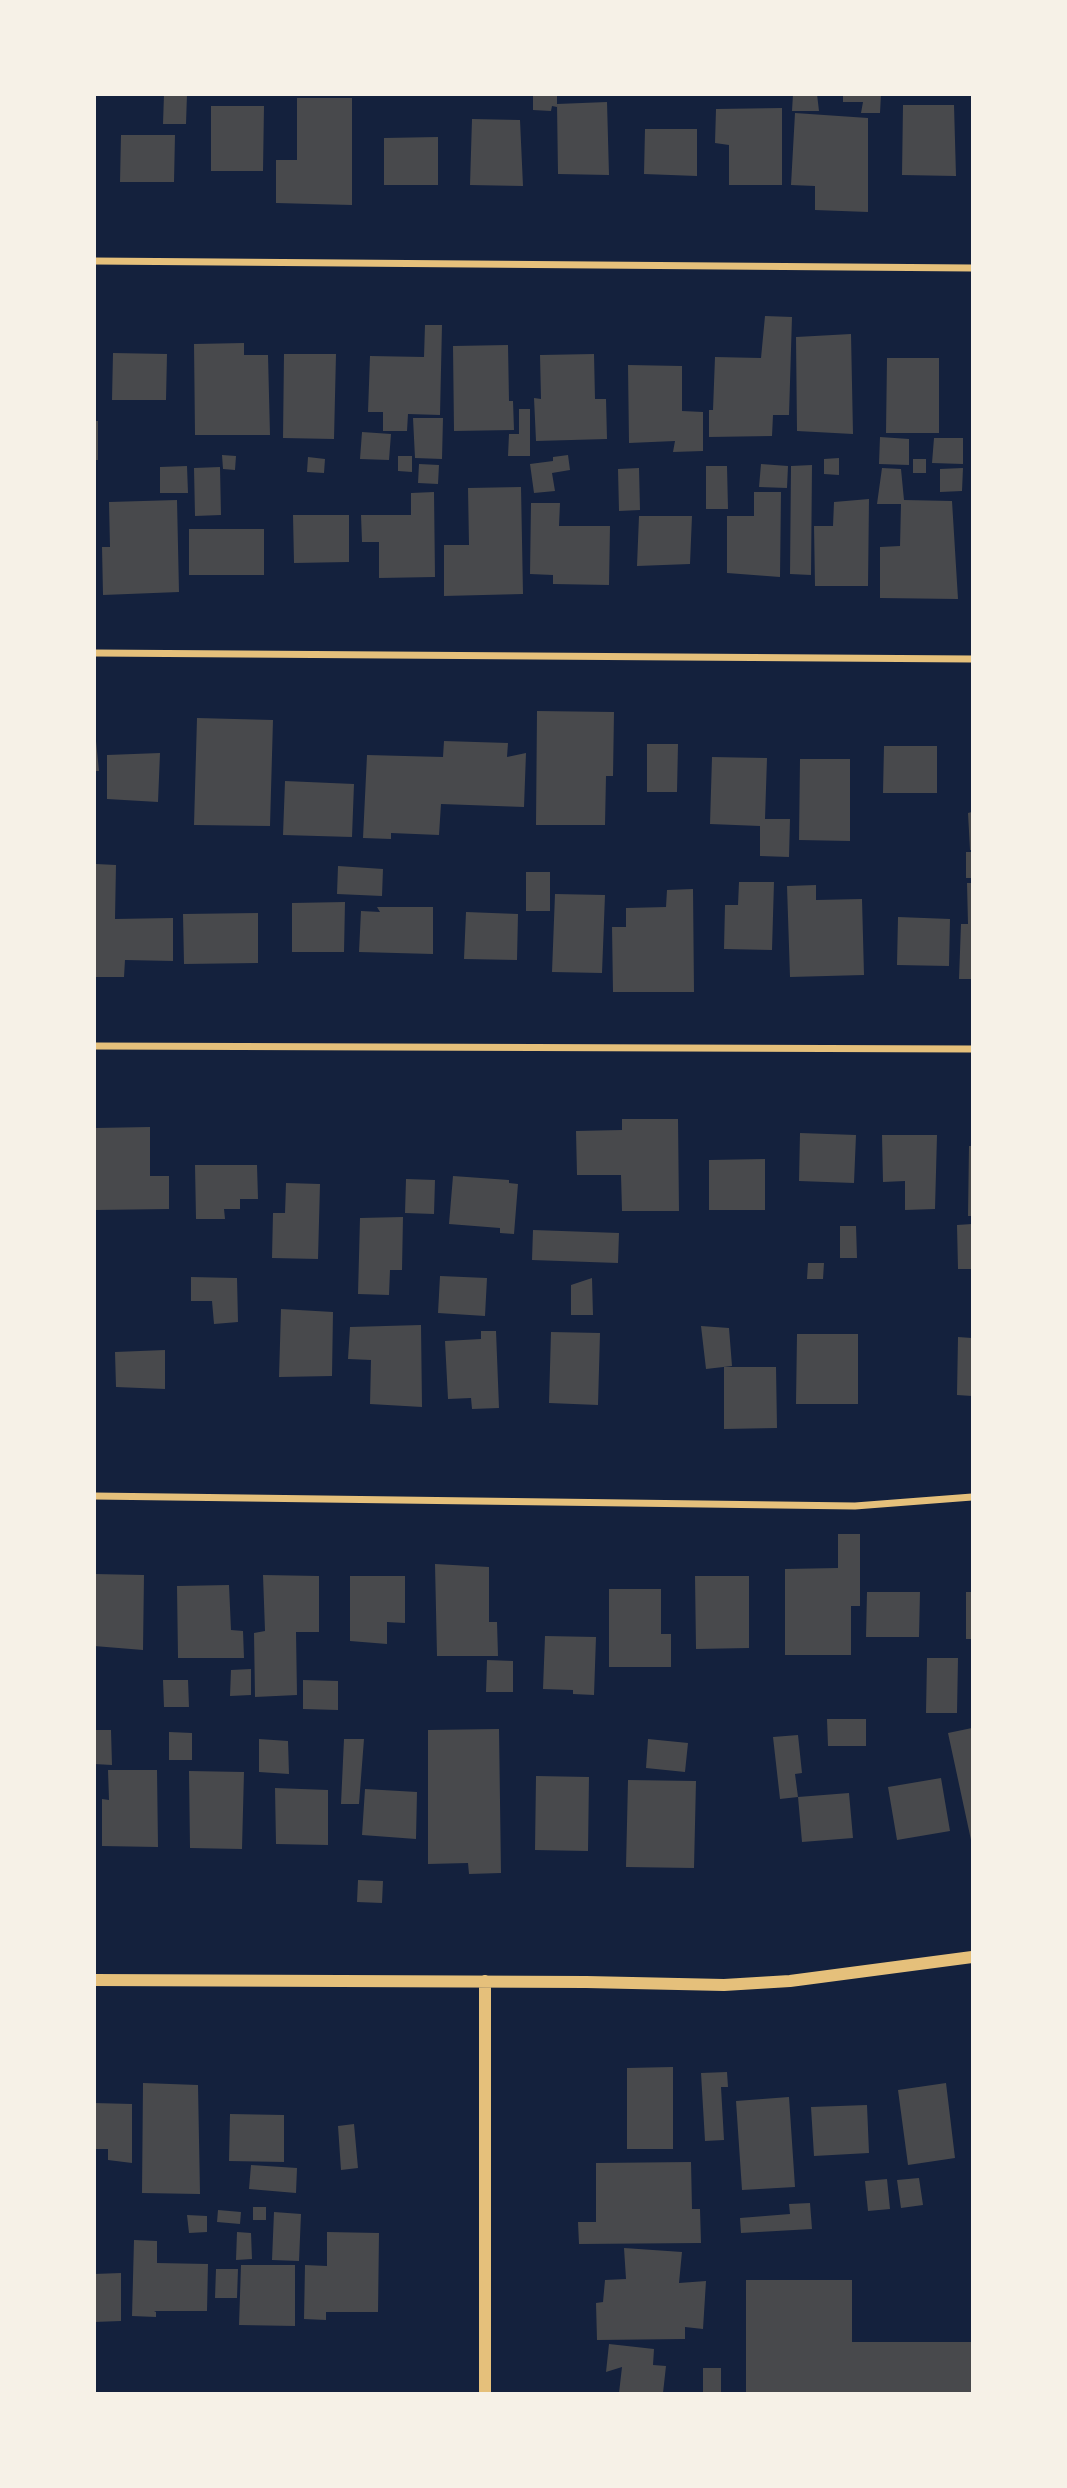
<!DOCTYPE html>
<style>
body{margin:0}
#map{position:relative;width:1067px;height:2488px;overflow:hidden;background:#14213d;font-family:Manrope,sans-serif}
canvas{display:block}
.frame{position:absolute;inset:0;border:96px solid #f6f1e7;pointer-events:none}
</style>
<div id="map">
<canvas width="1067" height="2488"></canvas>
<div class="frame"></div>
</div>
<script>
const context = document.querySelector('canvas').getContext('2d');
context.lineJoin = 'round';
function fill(path, color) { context.fillStyle = color; context.fill(path, 'evenodd'); }
const toPath = rows => new Path2D(rows.map(r => 'M' + r).join(''));
function trace(path, color, width, dash) { context.strokeStyle = color; context.lineWidth = width; context.lineCap = dash ? 'butt' : 'round'; context.setLineDash(dash || []); context.stroke(path); }
fill(toPath([
 [164,94,187,94,186,124,163,124],
 [533,94,557,94,557,104,607,102,609,175,558,174,557,104,557,107,552,106,551,111,533,110],
 [793,94,817,94,819,111,792,111],
 [843,94,881,94,880,113,861,113,863,102,843,102],
 [297,98,352,98,352,205,276,203,276,160,297,160],
 [903,105,954,105,956,176,902,175],
 [211,106,264,106,263,171,211,171],
 [782,108,782,185,729,185,729,145,715,143,716,109],
 [795,113,868,118,868,212,815,210,815,186,791,185],
 [472,119,520,120,523,186,470,185],
 [645,129,697,129,697,176,644,174],
 [121,135,175,135,174,182,120,182],
 [438,137,438,185,384,185,384,138],
 [765,316,792,317,789,415,773,415,772,436,709,437,709,410,713,410,715,357,761,358],
 [425,325,442,325,440,415,408,414,407,431,383,431,383,412,368,412,370,356,424,357],
 [851,334,853,434,797,431,796,337],
 [244,343,244,355,268,355,270,435,195,435,194,344],
 [508,345,509,401,513,401,514,430,454,431,453,346],
 [113,353,167,354,166,400,112,400],
 [284,354,336,354,334,439,283,438],
 [594,354,595,399,606,399,607,439,536,441,534,398,541,399,540,355],
 [887,358,939,358,939,433,886,433],
 [628,365,682,366,682,411,703,412,703,451,673,452,675,441,629,443],
 [519,409,530,409,530,456,508,456,509,434,519,434],
 [413,418,443,418,442,459,415,458],
 [94,421,98,421,98,460,94,460],
 [362,432,391,434,389,460,360,459],
 [880,437,909,439,909,465,879,464],
 [934,438,963,438,963,464,932,463],
 [222,455,236,456,235,470,223,469],
 [568,455,570,470,552,473,555,491,534,493,530,464,553,461,553,457],
 [398,456,412,456,412,472,398,471],
 [308,457,325,459,324,473,307,472],
 [839,458,839,475,824,474,824,459],
 [913,459,926,459,926,473,913,473],
 [419,464,439,465,438,484,418,483],
 [761,464,788,466,787,488,759,487],
 [812,465,811,575,790,574,791,466],
 [187,466,188,493,160,493,160,467],
 [706,466,727,466,728,509,706,509],
 [220,467,221,515,195,516,194,468],
 [639,468,640,510,619,511,618,469],
 [882,468,901,469,904,500,952,501,958,599,880,598,880,547,900,546,901,504,877,504],
 [963,468,962,491,940,492,940,469],
 [521,487,523,594,444,596,444,545,469,545,468,488],
 [434,492,435,577,379,578,379,542,362,542,361,515,411,515,411,493],
 [754,492,781,492,780,577,727,573,727,516,754,516],
 [869,499,868,586,815,586,814,526,833,526,834,502],
 [177,500,179,592,103,595,102,547,110,547,109,502],
 [531,503,560,503,559,526,610,526,609,585,553,584,553,575,530,574],
 [293,515,349,515,349,562,294,563],
 [639,516,692,516,690,564,637,566],
 [189,529,264,529,264,575,189,575],
 [537,711,614,712,613,776,606,776,605,825,536,825],
 [197,718,273,720,270,826,194,825],
 [94,741,96,741,99,771,94,771],
 [444,741,508,743,507,757,526,753,524,807,441,804,439,835,391,833,391,839,363,838,367,755,443,757],
 [647,744,678,744,677,792,647,792],
 [884,746,937,746,937,793,883,793],
 [160,753,158,802,107,799,107,755],
 [712,757,767,758,765,819,790,819,789,857,760,856,760,826,710,824],
 [800,759,850,759,850,841,799,840],
 [285,781,354,784,352,837,283,835],
 [972,812,972,850,970,850,968,813],
 [966,852,972,852,972,878,966,878],
 [96,864,116,865,115,919,173,918,173,961,125,960,124,977,95,977],
 [338,866,383,869,382,896,337,894],
 [526,872,550,872,550,911,526,911],
 [739,882,774,882,772,950,724,949,725,905,738,905],
 [967,883,972,883,972,979,959,979,961,924,968,924],
 [816,885,816,900,862,899,864,975,790,977,787,886],
 [693,889,694,992,613,992,612,927,626,927,626,908,666,907,667,890],
 [555,894,605,895,602,973,552,972],
 [345,902,344,952,292,952,292,903],
 [377,907,433,907,433,954,359,952,361,911,380,912],
 [466,912,518,914,517,960,464,959],
 [258,913,258,963,184,964,183,914],
 [898,917,950,919,949,966,897,965],
 [622,1119,678,1119,679,1211,622,1211,621,1175,577,1175,576,1131,622,1130],
 [150,1127,150,1176,169,1176,169,1209,96,1210,95,1128],
 [800,1133,856,1135,854,1183,799,1181],
 [882,1135,937,1135,935,1209,905,1210,905,1181,883,1182],
 [969,1146,972,1146,972,1216,968,1216],
 [765,1159,765,1210,709,1210,709,1160],
 [195,1165,257,1165,258,1199,240,1199,240,1209,224,1209,225,1219,196,1219],
 [453,1176,509,1180,509,1183,518,1184,514,1234,500,1233,500,1228,449,1224],
 [406,1179,435,1180,434,1214,405,1213],
 [286,1183,320,1184,318,1259,272,1258,273,1213,285,1213],
 [403,1217,402,1270,390,1270,389,1295,358,1294,360,1218],
 [972,1224,972,1269,958,1269,957,1225],
 [840,1226,856,1226,857,1258,840,1258],
 [533,1230,619,1233,618,1263,532,1260],
 [808,1263,824,1263,823,1279,807,1279],
 [440,1276,487,1278,485,1316,438,1313],
 [191,1277,237,1278,238,1322,214,1324,212,1301,191,1301],
 [592,1278,593,1315,571,1315,571,1285],
 [281,1309,333,1312,332,1376,279,1377],
 [421,1325,422,1407,370,1404,371,1360,348,1359,350,1327],
 [701,1326,729,1328,732,1366,706,1369],
 [481,1331,496,1331,499,1408,472,1409,471,1398,448,1399,445,1341,481,1339],
 [551,1332,600,1333,598,1405,549,1403],
 [797,1334,858,1334,858,1404,796,1404],
 [958,1337,972,1338,972,1396,957,1395],
 [165,1350,165,1389,116,1387,115,1352],
 [724,1367,776,1367,777,1428,724,1429],
 [838,1534,860,1534,860,1606,851,1606,851,1655,785,1655,785,1569,838,1568],
 [435,1564,489,1567,489,1622,497,1622,498,1656,437,1656],
 [94,1574,144,1575,143,1650,94,1646],
 [263,1575,319,1576,319,1632,296,1632,297,1695,255,1697,254,1633,265,1631],
 [350,1576,405,1576,405,1623,387,1622,387,1644,350,1641],
 [695,1576,749,1576,749,1648,696,1649],
 [229,1585,231,1630,243,1631,244,1658,178,1658,177,1586],
 [609,1589,661,1589,661,1634,671,1634,671,1667,609,1667],
 [867,1592,920,1592,919,1637,866,1637],
 [966,1592,972,1592,972,1639,966,1639],
 [545,1636,596,1637,594,1695,573,1694,573,1690,543,1689],
 [927,1658,958,1658,957,1713,926,1713],
 [487,1660,513,1661,513,1692,486,1692],
 [251,1669,251,1695,230,1696,231,1670],
 [163,1680,188,1680,189,1707,164,1707],
 [303,1680,338,1681,338,1710,303,1709],
 [827,1719,866,1719,866,1746,828,1746],
 [972,1728,972,1840,971,1840,948,1733],
 [499,1729,501,1873,469,1874,468,1863,428,1864,428,1730],
 [94,1730,111,1730,112,1765,94,1764],
 [169,1732,192,1733,192,1760,169,1760],
 [798,1735,802,1773,795,1774,798,1797,780,1799,773,1737],
 [259,1739,288,1741,289,1774,259,1772],
 [344,1739,364,1739,359,1804,341,1804],
 [648,1739,688,1743,685,1772,646,1768],
 [108,1770,157,1770,158,1847,102,1846,102,1799,109,1800],
 [189,1771,244,1772,242,1849,190,1848],
 [536,1776,589,1777,588,1851,535,1850],
 [941,1778,950,1831,897,1840,888,1787],
 [628,1780,696,1781,694,1868,626,1867],
 [275,1788,328,1790,328,1845,276,1844],
 [365,1789,417,1792,416,1839,362,1835],
 [849,1793,853,1838,802,1842,798,1797],
 [358,1880,383,1881,382,1903,357,1902],
 [673,2067,673,2149,627,2149,627,2068],
 [727,2072,728,2087,721,2087,724,2140,705,2141,701,2073],
 [143,2083,198,2085,200,2194,142,2193],
 [946,2083,955,2158,908,2165,898,2090],
 [789,2097,795,2187,742,2190,736,2101],
 [94,2103,132,2104,132,2163,108,2160,108,2149,94,2149],
 [867,2105,869,2153,814,2156,811,2107],
 [230,2114,284,2115,284,2162,229,2161],
 [354,2124,358,2168,341,2170,338,2126],
 [691,2162,692,2209,700,2209,701,2243,579,2244,578,2222,596,2222,596,2163],
 [251,2165,297,2168,296,2193,249,2189],
 [919,2178,923,2205,901,2208,897,2180],
 [887,2179,890,2209,868,2211,865,2181],
 [810,2203,812,2229,741,2233,740,2218,790,2214,789,2204],
 [253,2207,266,2207,266,2220,253,2220],
 [218,2210,241,2212,240,2224,217,2222],
 [274,2212,301,2214,299,2261,272,2260],
 [187,2215,207,2216,207,2232,189,2233],
 [237,2232,251,2233,252,2259,236,2260],
 [327,2232,379,2233,378,2312,326,2312,326,2320,304,2319,305,2265,327,2266],
 [134,2240,157,2241,157,2263,208,2264,207,2311,154,2311,156,2312,156,2317,132,2316],
 [624,2248,682,2252,679,2283,706,2281,703,2329,685,2327,685,2339,597,2340,596,2303,603,2302,605,2280,626,2279],
 [241,2265,295,2265,295,2326,239,2325],
 [216,2269,238,2269,237,2298,215,2298],
 [121,2273,121,2321,94,2322,94,2274],
 [746,2280,852,2280,852,2342,972,2342,972,2393,746,2393],
 [609,2344,654,2349,653,2365,666,2366,663,2393,619,2393,622,2367,606,2372],
 [703,2368,721,2368,721,2393,703,2393]
]), '#48494c');
trace(toPath([
 [94,261,972,268],
 [94,653,972,659],
 [94,1046,972,1049],
 [94,1496,855,1506,972,1497]
]), '#e5c07b', 7);
trace(toPath([
 [94,1980,586,1982,724,1985,790,1981,972,1957],
 [485,1981,485,2394]
]), '#e5c07b', 12);
</script>
